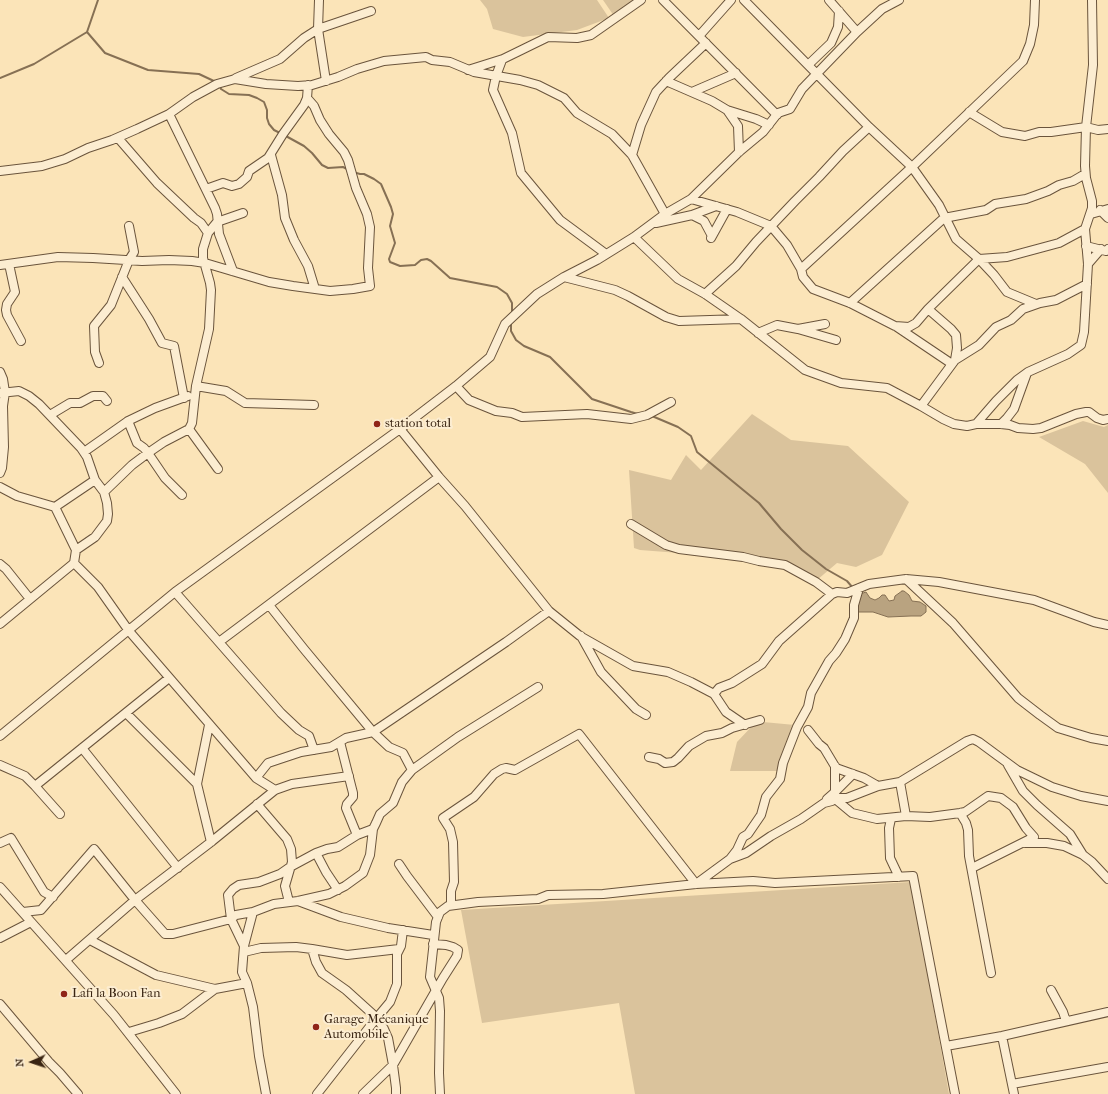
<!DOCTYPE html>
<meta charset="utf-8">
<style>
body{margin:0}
#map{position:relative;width:1108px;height:1094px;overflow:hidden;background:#fbe4b8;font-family:"IM FELL French Canon",serif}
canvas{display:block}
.north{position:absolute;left:12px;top:1042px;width:40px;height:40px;-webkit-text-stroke:3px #fcedd1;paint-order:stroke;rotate:267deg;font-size:11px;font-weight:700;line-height:16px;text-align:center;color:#392412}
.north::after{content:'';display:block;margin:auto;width:14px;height:18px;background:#392412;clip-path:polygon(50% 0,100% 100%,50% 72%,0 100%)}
</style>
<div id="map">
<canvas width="1108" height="1094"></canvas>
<div class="north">N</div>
</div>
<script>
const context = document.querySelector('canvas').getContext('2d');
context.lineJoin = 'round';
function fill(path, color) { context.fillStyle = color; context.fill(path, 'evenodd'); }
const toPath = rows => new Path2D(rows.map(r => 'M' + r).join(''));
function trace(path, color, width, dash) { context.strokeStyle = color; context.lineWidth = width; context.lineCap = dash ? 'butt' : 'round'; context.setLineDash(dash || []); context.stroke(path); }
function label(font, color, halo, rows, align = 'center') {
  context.font = font + ' "IM FELL French Canon",serif'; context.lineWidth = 4; context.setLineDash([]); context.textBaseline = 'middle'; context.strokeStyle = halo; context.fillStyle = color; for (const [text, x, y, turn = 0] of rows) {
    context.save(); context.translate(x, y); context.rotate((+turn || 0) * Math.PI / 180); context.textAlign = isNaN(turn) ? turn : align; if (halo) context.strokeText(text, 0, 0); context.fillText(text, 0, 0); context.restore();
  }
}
fill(toPath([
 [480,0,597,0,609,18,577,30,523,37,493,29,487,9],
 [603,0,636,0,614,16],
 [752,414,791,440,848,446,909,502,882,555,856,567,837,563,817,580,784,564,679,553,640,550,634,548,629,470,671,480,686,455,701,470],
 [1083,421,1104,427,1108,425,1108,493,1085,464,1039,437],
 [763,722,795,725,791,726,797,727,781,771,730,771,737,742,755,723],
 [911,882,949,1094,635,1094,619,1003,482,1023,461,910]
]), '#dac39c');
const water = toPath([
 [902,591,904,591,909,595,912,601,920,602,926,606,926,612,921,616,911,616,888,617,873,612,859,612,857,610,860,594,866,592,870,598,875,600,879,598,882,595,885,595,889,601,894,600,895,596,902,591]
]);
fill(water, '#b9a380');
trace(water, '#867054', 1);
trace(toPath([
 [87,32,105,53,148,70,199,74,216,82],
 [0,78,34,64,87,32,98,0],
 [219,85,221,89,229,94,249,95,257,98,264,102,267,110,267,118,269,124,274,130,280,133],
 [284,135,304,146,312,153,322,165,328,168,343,167,347,169],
 [353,172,360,174,364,174,374,179,381,184,391,207,393,214,390,226,395,243,389,259,390,262,400,266,415,265,421,260,427,259,431,261,450,278,497,287,507,294,512,303,512,313],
 [511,323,511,331,516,340,524,346,550,357,592,399,631,412,638,414],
 [652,416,678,427,691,436,697,452,759,503,781,529,802,550,826,569,847,581,853,588]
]), '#867054', 2);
const minor = toPath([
 [319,0,318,29,371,11],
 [663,0,777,115],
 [744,0,869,127,912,167,939,205,956,239,979,259,928,309,916,323,909,327,895,326,850,303,813,289,803,277,801,269],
 [829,0,857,32],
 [699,36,731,0],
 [502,60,496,76,493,90,512,133,521,173,560,220,606,254],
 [808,65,831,43,838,27,839,11],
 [468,70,503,59,548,37,577,38,591,35,641,0],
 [236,78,280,59,304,38,318,29,326,81],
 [666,81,712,101,727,110,756,119,769,125],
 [692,92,736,73],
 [727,110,738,126,739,152],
 [969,112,1002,132,1025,136,1039,132,1051,132,1086,127,1098,130,1108,129],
 [169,114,193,97,217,84,235,79,266,84,298,86,312,85,338,77,357,69,384,61,426,57,432,60,450,62,474,72,520,80,538,85,564,98,577,113,612,134,632,155,665,214],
 [118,138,157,183,194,218,201,223,208,233,217,222,243,213],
 [271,155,282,195,285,218,294,240,308,266,315,289],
 [632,155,641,125,656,92,669,78,706,43],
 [0,171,42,166,65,159,88,148,112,140,137,129,169,114,215,208,217,214,219,234,233,271],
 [206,189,223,183,232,186,239,184,247,177,249,171,268,158,283,134,304,105,307,98,308,85],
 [691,199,737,212,771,226,787,245,801,269,912,167,1023,61,1030,44,1034,25,1035,0],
 [1100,210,1108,218],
 [1091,214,1108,209],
 [692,215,716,206],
 [656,223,692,215,704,221,712,236],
 [208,233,203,249,203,258,210,283,211,290,209,329,196,386,192,423,189,429,218,469],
 [634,237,678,279,705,294,741,319,805,370,841,383,887,388,921,406,943,419,954,424,967,426,976,424,1001,424,1010,425,1018,428,1033,429,1041,428,1076,414,1086,412,1089,412,1097,418,1103,420,1108,419],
 [711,238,727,209],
 [1086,246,1106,251,1108,249],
 [979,259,1007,257,1059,243,1085,229],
 [979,259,994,275,1007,292,1036,304],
 [9,264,15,292,7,304,6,310,7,315,21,341],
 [1088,264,1101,249],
 [0,265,58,257,93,258,142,261,169,260,192,261,205,263,269,282,293,286,330,291,353,289,370,286,368,268,370,227,367,214,356,188,348,160,344,152,329,134,320,120,314,106,307,98],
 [122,277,149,319,162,343,174,346,184,398],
 [564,277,615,290,628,296,666,317,679,321,741,319],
 [705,294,736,266,756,242,795,201,819,177,843,151,869,127],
 [850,303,944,218,986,210,995,204,1026,199,1048,191,1059,185,1073,181,1085,174],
 [825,324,798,329,836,340],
 [897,327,952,364],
 [758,333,777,325,798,329],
 [955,360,979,345,996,327,1011,320,1023,309,1040,303,1056,300,1087,284],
 [99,363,95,352,94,326,111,305,129,260,134,252,129,226],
 [0,372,3,379,5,392,3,406,4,447,2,468,0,473],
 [196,386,226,391,245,403,314,405],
 [456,386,469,400,496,411,512,413,522,417,587,414,631,419,647,415,671,402],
 [0,393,19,391,29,396,39,404,81,448,87,457,95,480,55,507],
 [921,406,955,360,957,348,956,335,951,329,928,309],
 [50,415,70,403,80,403,93,396,103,396,107,401],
 [128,421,137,443,144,448,148,453,165,478,182,495],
 [976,424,996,401,1017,380,1028,372,1068,354,1081,345,1084,332,1088,264,1085,229,1092,208,1092,201,1086,178,1085,166,1086,127,1093,65,1092,0],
 [1001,424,1007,418,1014,409,1027,373],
 [400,429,439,477,465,506,549,611,580,636,633,666,668,672,691,682,714,694,726,712,745,725],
 [84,452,128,421,155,408,188,396],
 [0,487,17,496,55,507,76,550,74,563,0,624],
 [104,492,132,465,148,453,164,442,189,429],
 [631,524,666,545,679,549,743,557,759,561,785,565,816,582,832,594],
 [76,550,95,537,107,521,108,514,107,503,104,492,95,480],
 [74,563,98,587,129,631,256,778,275,790],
 [0,564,6,569,30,599],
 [906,579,953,623,1018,698,1040,715,1058,728,1091,738,1108,741],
 [175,592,281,713,299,730,309,736,314,750],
 [269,605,304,649,373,732,389,747,403,753,412,770],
 [581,636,601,672,636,709,646,715],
 [219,642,439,477],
 [714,694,719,688,732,683,762,664,779,641,832,594,837,592,847,593,869,584,906,579,939,582,1034,600,1094,622,1108,625],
 [126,713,197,784],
 [209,725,197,784,211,842],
 [808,730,819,744,824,748,836,768,864,778,878,786],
 [0,736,175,592,400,429,456,386,490,357,505,324,537,294,564,277,597,260,634,237,665,214,691,199,739,152,763,132,778,113,790,109,802,89,857,32,882,9,899,0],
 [340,742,353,793,353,797,347,804,346,808,357,835],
 [82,748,178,868],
 [649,757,659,759,665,763,673,762,678,758,689,746,706,736,722,733,732,728,760,720],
 [0,765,25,776,35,786,169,678],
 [1008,765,1023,791,1037,805,1070,834,1083,855],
 [256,778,268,763,301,752,331,747,346,738,373,732,506,642,549,611],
 [900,782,906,816],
 [35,786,60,814],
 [835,794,835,792,853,774],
 [834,798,852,813,877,819,906,816,930,817,960,813,965,812,988,796,1001,798,1013,807,1026,828,1034,837,972,868],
 [827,799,835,792,835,766],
 [257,804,287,839,291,849,292,862,285,886,289,902],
 [960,813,966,823,968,830,969,856,991,973],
 [891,819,889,828,890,858,899,877],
 [0,843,11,838,44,892,53,897],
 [1025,843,1047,843,1064,846,1083,855,1092,862,1108,879],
 [316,853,327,849,338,847,357,835,373,829],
 [730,859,746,853,771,836,801,819,824,803,832,801,834,798,847,798,878,786,900,782,967,741,973,739,979,742,1017,770,1052,787,1081,796,1108,801],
 [399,864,407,876,438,917],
 [0,887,114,1015,176,1094],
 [298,901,341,917,388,928,433,935],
 [451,905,451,891,454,882,453,842,450,829,443,818,474,797,494,774,502,769,506,768,515,770,579,734,696,884,730,859,737,850,743,837,748,834,761,815,766,797,780,779,783,763,797,727,808,707,811,693,829,661,836,653,845,639,854,618,854,605,859,588],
 [23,912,41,910,94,849,135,900,165,934,173,934,231,919,244,946,242,972,247,983,253,1007,259,1056,266,1094],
 [253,912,236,915,231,919,228,895,233,889,239,885,259,882,280,874,290,867,316,853,326,872,338,890],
 [0,938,31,922],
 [90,940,156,975,215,989],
 [244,946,253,912,274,904,298,901,329,894,345,886,363,873,370,855,373,829,376,823,380,814,393,803,402,782,412,770,458,737,538,687],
 [312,949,316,962,322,973,346,990,377,1018,384,1029,388,1038,393,1065,396,1088,396,1094],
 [244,952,261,948,296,947,312,949,347,955,399,949],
 [66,960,135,900,211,842,275,790,292,784,349,776],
 [1051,990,1063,1012,1066,1021],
 [0,1004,49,1062,60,1073,78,1094],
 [129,1032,159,1023,182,1014,215,989,247,983],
 [1002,1036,1014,1094],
 [946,1046,1002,1036,1108,1012],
 [1012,1084,1108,1067],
 [317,1094,375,1020,390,1002,397,984,397,954,401,946,403,930],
 [363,1094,393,1065,443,978,457,956,458,950,453,947,446,945,433,944],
 [440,1094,439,1073,440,1011,439,998,430,977,436,922,440,912,448,906,478,902,538,899,548,895,603,894,696,884,753,881,775,883,913,876,955,1094]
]);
trace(minor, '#6a543c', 10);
trace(minor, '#fcedd1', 8);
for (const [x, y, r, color] of [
 [377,424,4,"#8f2418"],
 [64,994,4,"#8f2418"],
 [316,1027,4,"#8f2418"]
]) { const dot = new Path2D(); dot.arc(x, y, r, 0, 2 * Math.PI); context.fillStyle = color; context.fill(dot); trace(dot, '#fcedd1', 1.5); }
label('13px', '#392412', '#fcedd1', [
 ["station total",385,424],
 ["Lafi la Boon Fan",72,994],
 ["Garage Mécanique",324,1020],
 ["Automobile",324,1035]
], 'left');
</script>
